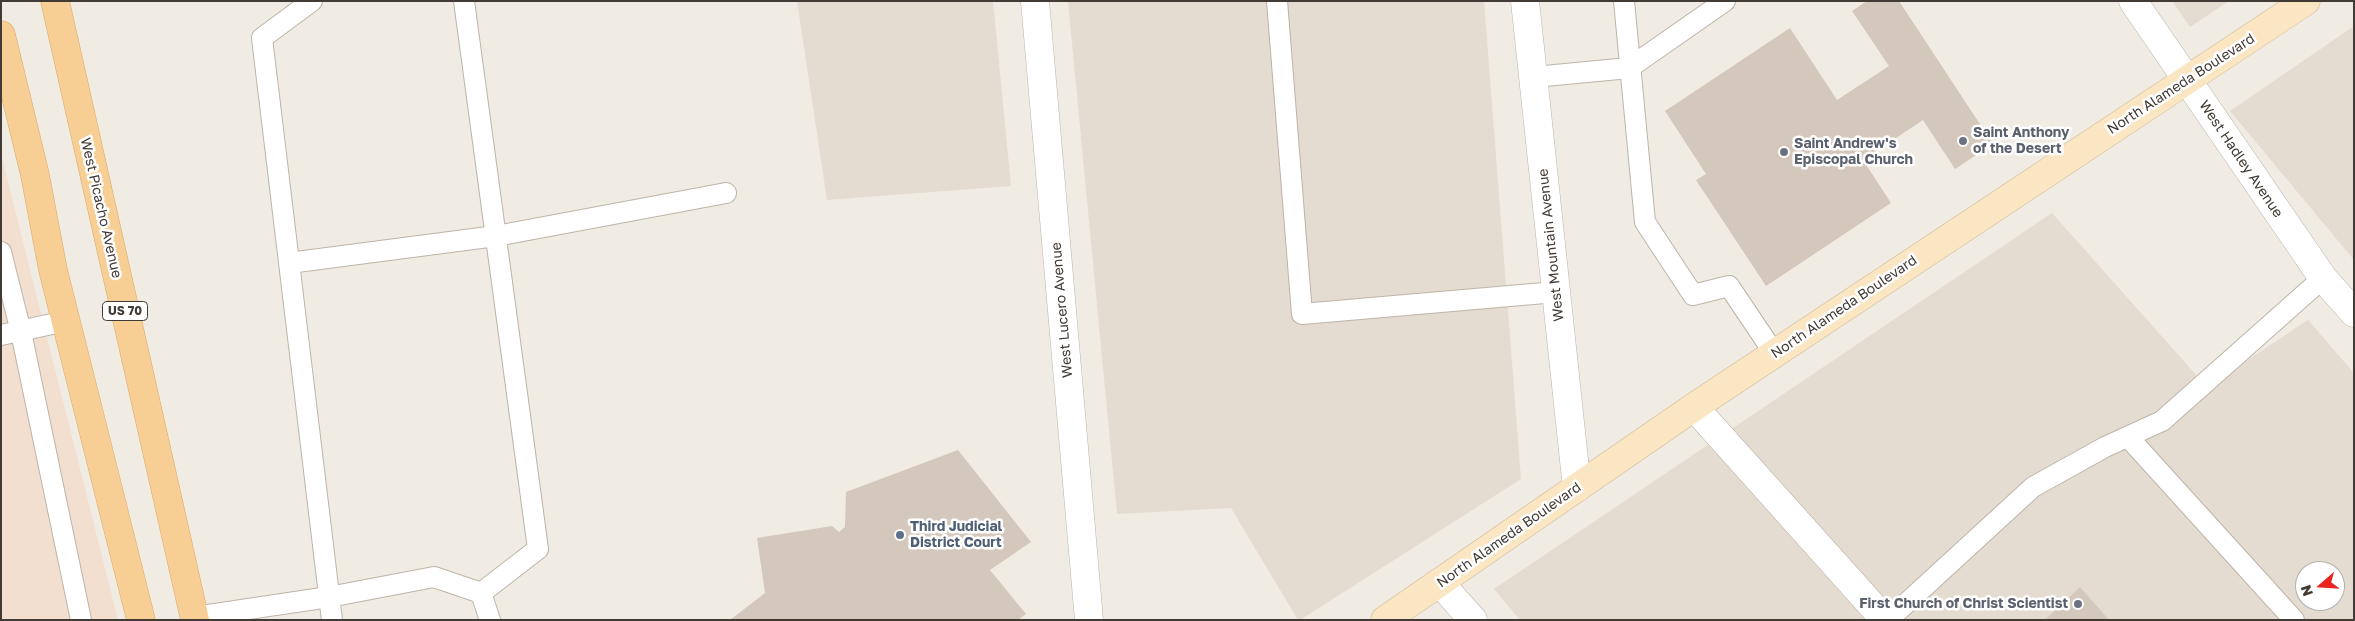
<!DOCTYPE html>
<style>
body{margin:0}
#map{position:relative;width:2355px;height:621px;overflow:hidden;background:#f0ebe3;font-family:"Golos Text",sans-serif}
canvas{display:block}
.frame{position:absolute;inset:0;border:2px solid #423a34;pointer-events:none}
.north{position:absolute;left:2295px;top:561px;width:50px;height:50px;box-sizing:border-box;background:#fff;border:1px solid #b3b0ae;border-radius:50%;rotate:251deg;font-size:14px;font-weight:700;line-height:20px;text-align:center;color:#423a34}
.north::after{content:'';display:block;margin:auto;width:18px;height:22px;background:#ec241f;clip-path:polygon(50% 0,100% 100%,50% 72%,0 100%)}
</style>
<div id="map">
<canvas width="2355" height="621"></canvas>
<div class="frame"></div>
<div class="north">N</div>
</div>
<script>
const context = document.querySelector('canvas').getContext('2d');
context.lineJoin = 'round';
function fill(path, color) { context.fillStyle = color; context.fill(path, 'evenodd'); }
const toPath = rows => new Path2D(rows.map(r => 'M' + r).join(''));
function trace(path, color, width, dash) { context.strokeStyle = color; context.lineWidth = width; context.lineCap = dash ? 'butt' : 'round'; context.setLineDash(dash || []); context.stroke(path); }
function label(font, color, halo, rows, align = 'center') {
  context.font = font + ' "Golos Text",sans-serif'; context.lineWidth = 5; context.setLineDash([]); context.textBaseline = 'middle'; context.strokeStyle = halo; context.fillStyle = color; for (const [text, x, y, turn = 0] of rows) {
    context.save(); context.translate(x, y); context.rotate((+turn || 0) * Math.PI / 180); context.textAlign = isNaN(turn) ? turn : align; if (halo) context.strokeText(text, 0, 0); context.fillText(text, 0, 0); context.restore();
  }
}
fill(toPath([
 [797,1,993,1,1011,186,827,200],
 [1068,1,1484,1,1521,479,1300,620,1298,620,1231,508,1117,514],
 [2172,1,2229,1,2190,27],
 [2354,26,2354,260,2230,111],
 [2052,213,2207,387,2308,320,2354,373,2354,620,1520,620,1494,589],
 [2305,571,2335,571,2335,601,2305,601]
]), '#e4dcd1');
fill(toPath([
 [1,154,118,620,1,620]
]), '#f2dfcf');
fill(toPath([
 [1867,1,1899,1,1993,144,1955,169,1923,120,1863,160,1891,203,1766,286,1696,180,1706,174,1665,111,1790,28,1837,100,1889,66,1852,11],
 [958,450,1031,542,990,570,1026,614,1018,620,730,620,765,593,757,538,832,526,839,532,845,527,846,492],
 [2080,587,2109,620,2045,620]
]), '#d4c8bc');
const lane = toPath([
 [312,1,262,38,332,620],
 [464,1,538,549,481,593],
 [1277,1,1302,314,1556,292],
 [1624,1,1645,222,1693,295,1729,286,1774,353],
 [1534,77,1629,68,1725,1],
 [1,252,21,332,81,620],
 [289,263,496,236,726,193],
 [1,335,66,321],
 [2128,437,2294,620],
 [195,617,329,597,434,577,481,593,490,620],
 [1888,620,2033,487,2105,447,2162,421,2323,278]
]);
const street = toPath([
 [1035,1,1089,620],
 [1525,1,1577,488],
 [2133,1,2323,278,2354,313],
 [1694,407,1885,620],
 [1440,583,1473,620]
]);
const secondary = toPath([
 [1385,620,1694,407,2306,1]
]);
const primary = toPath([
 [55,1,195,620],
 [1,35,35,175,53,270,141,620]
]);
trace(lane, '#beb4a9', 22);
trace(street, '#beb4a9', 29);
trace(secondary, '#ceb896', 29);
trace(primary, '#dba967', 29);
trace(lane, '#fff', 20);
trace(street, '#fff', 28);
trace(secondary, '#fbe6c3', 28);
trace(primary, '#f7cf95', 28);
for (const [x, y, r, color] of [
 [1963,141,5,"#6b7280"],
 [1784,152,5,"#6b7280"],
 [900,535,5,"#5c6f8a"],
 [2078,604,5,"#6b7280"]
]) { const dot = new Path2D(); dot.arc(x, y, r, 0, 2 * Math.PI); context.fillStyle = color; context.fill(dot); trace(dot, '#fff', 2); }
for (const [x, y, w] of [
 [125,311,45]
]) { const box = new Path2D(); box.roundRect(x - w / 2, y - 9.5, w, 19, 4); context.fillStyle = '#fff'; context.fill(box); trace(box, '#423a34', 1); }
label('bold 12px', '#423a34', null, [
 ["US 70",125,311]
]);
label('14px', '#423a34', '#fff', [
 ["North Alameda Boulevard",2181,84,-33],
 ["West Hadley Avenue",2241,159,56],
 ["West Picacho Avenue",101,208,77],
 ["West Mountain Avenue",1551,245,-96],
 ["North Alameda Boulevard",1844,307,-34],
 ["West Lucero Avenue",1062,310,-95],
 ["North Alameda Boulevard",1509,535,-35]
]);
label('bold 14px', '#5b616d', '#fff', [
 ["Saint Anthony",1973,133],
 ["of the Desert",1973,149],
 ["Saint Andrew's",1794,144],
 ["Episcopal Church",1794,160],
 ["First Church of Christ Scientist",2068,604,"right"]
], 'left');
label('bold 14px', '#4e5e75', '#fff', [
 ["Third Judicial",910,527],
 ["District Court",910,543]
], 'left');
</script>
